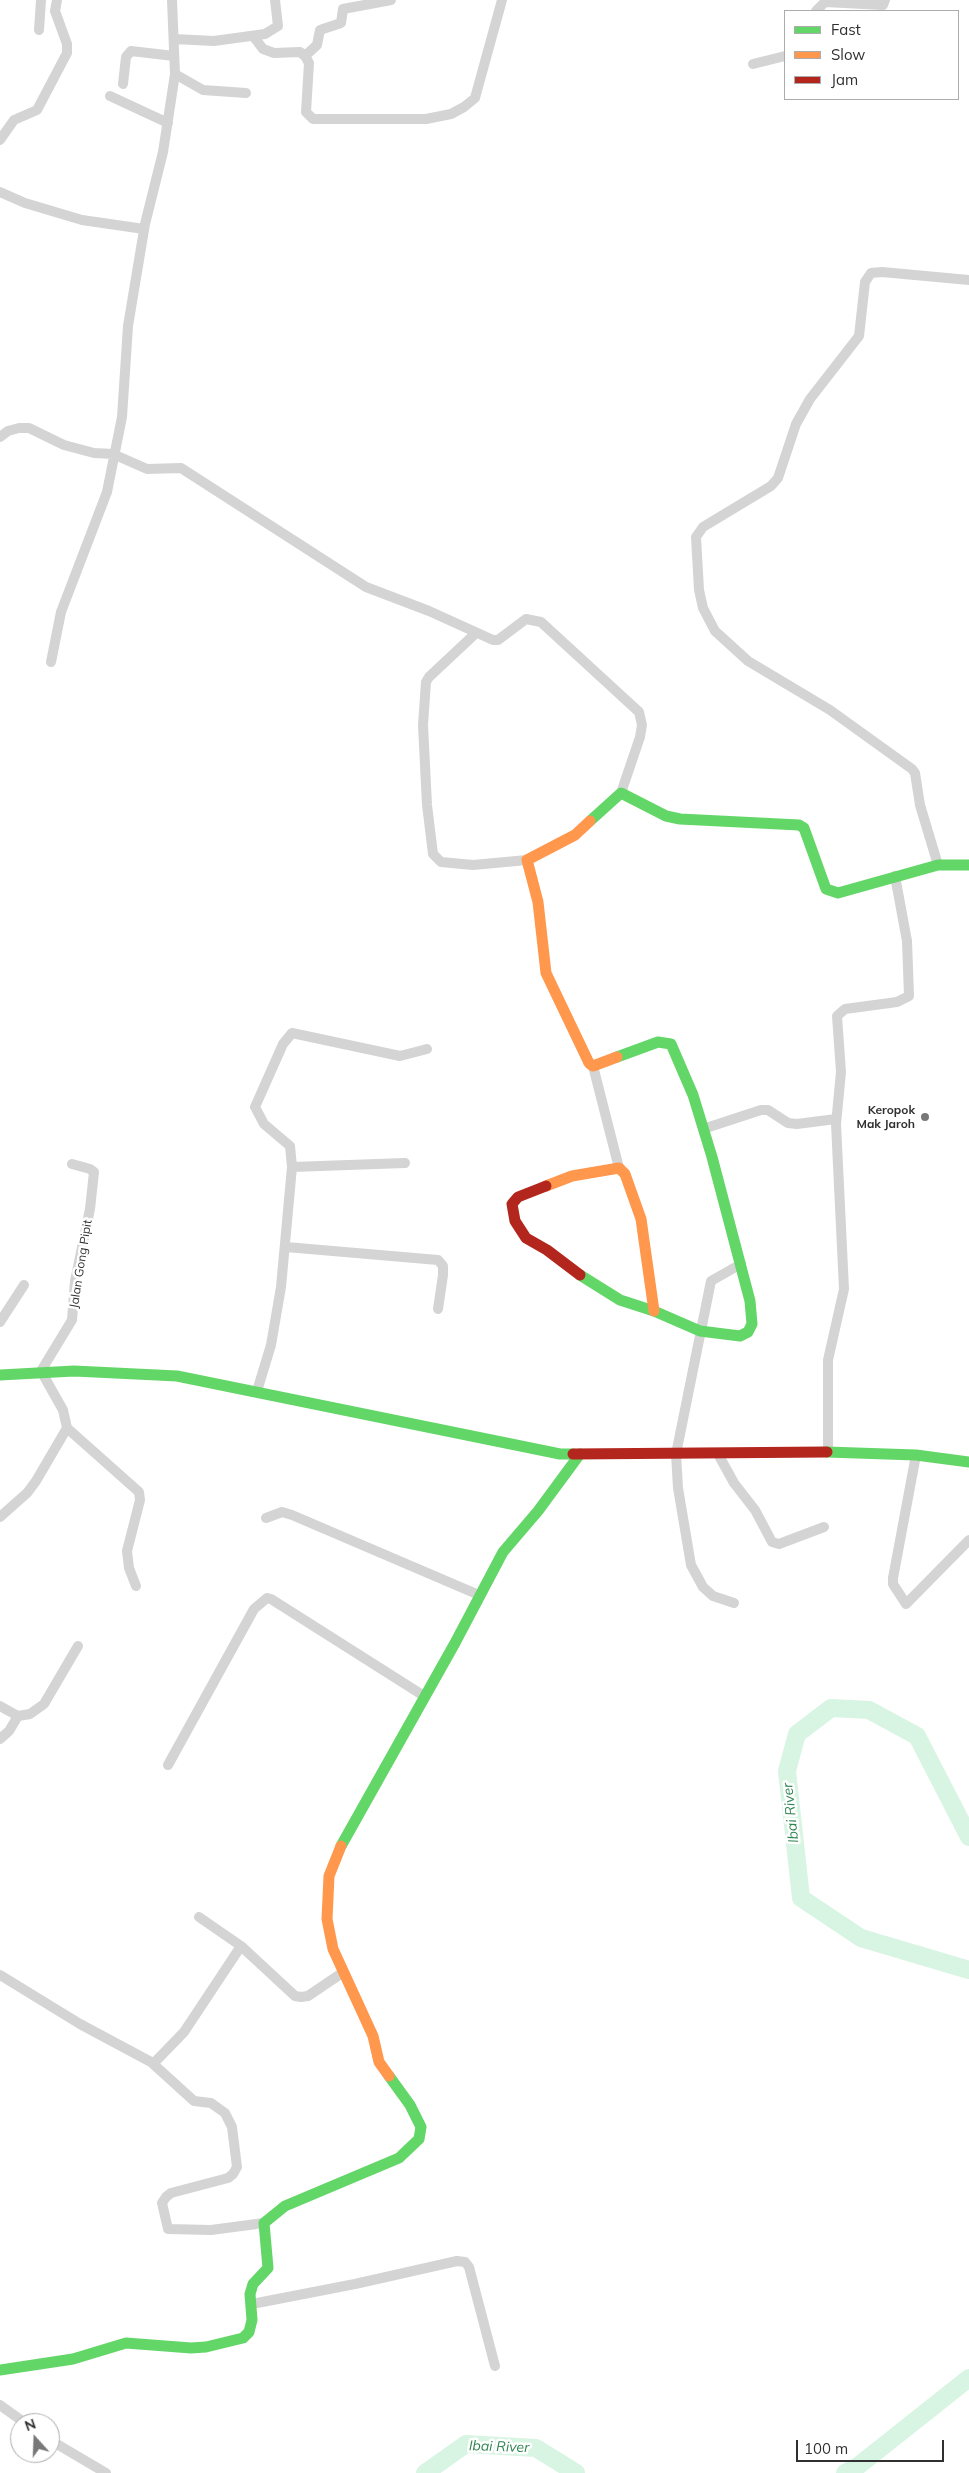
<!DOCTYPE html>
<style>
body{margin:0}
#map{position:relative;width:969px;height:2473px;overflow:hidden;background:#fff;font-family:Mulish,sans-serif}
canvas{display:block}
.legend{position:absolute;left:784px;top:10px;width:175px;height:90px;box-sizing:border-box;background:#fff;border:1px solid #acacac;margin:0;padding:6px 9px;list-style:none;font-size:15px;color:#303030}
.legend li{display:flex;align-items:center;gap:10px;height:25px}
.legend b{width:25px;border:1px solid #acacac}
.north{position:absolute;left:10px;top:2413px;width:50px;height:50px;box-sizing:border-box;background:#fff;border:1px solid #acacac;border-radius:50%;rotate:340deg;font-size:14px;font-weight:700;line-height:20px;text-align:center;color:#303030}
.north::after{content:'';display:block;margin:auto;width:18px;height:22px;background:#787878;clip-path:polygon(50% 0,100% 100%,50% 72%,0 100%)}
.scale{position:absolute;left:796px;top:2440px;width:148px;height:22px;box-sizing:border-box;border:2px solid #303030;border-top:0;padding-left:6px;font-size:15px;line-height:18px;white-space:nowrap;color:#303030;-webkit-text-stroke:4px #fff;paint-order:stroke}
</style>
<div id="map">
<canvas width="969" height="2473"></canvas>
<ul class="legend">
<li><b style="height:6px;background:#63d668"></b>Fast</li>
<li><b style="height:6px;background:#ff974d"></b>Slow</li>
<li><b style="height:6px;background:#b3261e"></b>Jam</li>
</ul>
<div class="north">N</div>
<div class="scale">100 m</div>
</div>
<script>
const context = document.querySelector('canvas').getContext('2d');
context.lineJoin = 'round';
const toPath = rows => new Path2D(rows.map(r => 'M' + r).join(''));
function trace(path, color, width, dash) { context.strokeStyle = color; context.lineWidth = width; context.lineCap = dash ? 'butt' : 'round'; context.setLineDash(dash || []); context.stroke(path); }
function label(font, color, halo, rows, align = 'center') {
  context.font = font + ' Mulish,sans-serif'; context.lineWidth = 5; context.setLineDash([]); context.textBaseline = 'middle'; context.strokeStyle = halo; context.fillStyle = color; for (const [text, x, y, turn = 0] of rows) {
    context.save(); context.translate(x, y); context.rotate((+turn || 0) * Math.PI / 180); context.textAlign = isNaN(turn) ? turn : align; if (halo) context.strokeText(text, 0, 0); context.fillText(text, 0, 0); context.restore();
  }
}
trace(toPath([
 [969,1837,917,1736,869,1710,831,1708,797,1734,787,1771,801,1898,861,1938,969,1970],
 [425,2473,466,2444,536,2448,576,2473],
 [845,2473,858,2466,969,2378]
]), '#d8f4e3', 18);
trace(toPath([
 [816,11,825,2,883,5,885,0],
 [39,30,41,0],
 [254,37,263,49,274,53,300,52,305,56,309,63,306,112,313,119,426,119,451,114,464,107,475,98,502,0],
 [174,39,214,41,265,34,278,26,275,0],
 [305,56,317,45,320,30,341,23,343,9,391,0],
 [753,64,785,56],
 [175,74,203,90,246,93],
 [123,84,126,57,131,51,174,56],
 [110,96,168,123],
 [0,140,14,120,37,110,67,53,67,44,55,11,57,0],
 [0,192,25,203,82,220,144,229],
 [0,437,8,431,19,428,29,428,64,445,94,453,113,454,147,469,181,468,366,587,429,611,493,640,498,640,526,619,541,622,639,712,642,725,640,737,621,793],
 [476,633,429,677,426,682,423,725,427,805,433,854,441,862,473,865,527,860],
 [51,662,61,612,107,492,122,417,128,326,145,224,163,152,175,74,172,0],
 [938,865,920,805,915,773,912,769,830,710,748,661,715,631,703,608,699,590,696,537,703,527,771,486,778,478,796,424,810,399,859,336,865,282,871,273,882,272,969,280],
 [593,1066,619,1168],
 [703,1129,761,1110,768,1110,788,1123,797,1124,836,1119],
 [292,1167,405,1163],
 [286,1247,438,1260,443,1266,443,1275,438,1309],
 [0,1322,24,1285],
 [257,1391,271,1345,281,1287,292,1167,290,1146,264,1124,255,1107,283,1044,292,1033,400,1056,427,1049],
 [67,1428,139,1492,140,1500,127,1551,129,1568,136,1586],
 [828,1452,828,1360,844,1289,836,1124,841,1072,837,1016,845,1009,897,1002,909,996,907,941,895,876],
 [718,1454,734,1483,755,1510,772,1542,779,1544,824,1527],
 [916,1455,893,1578,893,1584,906,1604,969,1540],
 [0,1517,27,1493,36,1481,67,1428,63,1410,41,1371,72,1320,75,1281,90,1209,94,1172,90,1169,72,1164],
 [266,1518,282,1512,292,1515,479,1595],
 [734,1603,713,1596,703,1587,691,1565,678,1488,676,1454,711,1281,741,1264],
 [0,1706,18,1716,30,1714,44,1704,78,1646],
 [0,1739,9,1731,18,1716],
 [168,1765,254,1609,267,1598,271,1599,424,1696],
 [199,1917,241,1946,295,1996,301,1997,308,1996,342,1973],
 [0,1975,80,2024,151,2062,194,2101,211,2103,225,2113,232,2127,237,2167,233,2174,228,2178,171,2193,166,2197,162,2203,168,2229,211,2230,264,2223],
 [153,2064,184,2032,241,1946],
 [252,2304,355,2284,457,2261,465,2262,469,2267,495,2366],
 [0,2405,25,2423],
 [50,2440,106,2473]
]), '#d4d4d4', 10);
trace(toPath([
 [590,821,621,793,666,816,680,819,799,825,804,828,826,889,838,893,938,865,969,865],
 [580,1275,620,1300,654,1311,700,1331,740,1336,748,1332,752,1324,750,1301,712,1157,693,1095,671,1044,658,1042,617,1057],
 [0,1375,74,1371,177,1376,560,1454,573,1454],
 [827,1452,916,1455,969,1462],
 [341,1846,455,1643,503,1552,538,1511,580,1454],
 [0,2370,73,2359,126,2343,191,2348,206,2347,243,2338,249,2332,252,2320,250,2294,253,2284,268,2268,264,2223,285,2206,399,2158,419,2139,421,2127,410,2105,389,2076]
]), '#63d668', 11);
trace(toPath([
 [590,821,575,835,527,860,538,902,546,973,589,1063,593,1066,617,1057],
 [546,1186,572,1176,619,1168,625,1174,641,1219,654,1311],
 [341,1846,329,1876,327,1919,333,1949,373,2036,379,2062,389,2076]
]), '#ff974d', 11);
trace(toPath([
 [546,1186,518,1197,512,1204,515,1221,526,1238,547,1250,580,1275],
 [573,1454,827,1452]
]), '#b3261e', 11);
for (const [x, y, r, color] of [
 [925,1117,5,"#787878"]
]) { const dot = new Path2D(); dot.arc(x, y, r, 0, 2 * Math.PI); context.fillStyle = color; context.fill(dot); trace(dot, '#fff', 2); }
label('bold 12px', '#303030', '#fff', [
 ["Keropok",915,1110],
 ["Mak Jaroh",915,1124]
], 'right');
label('12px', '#303030', '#fff', [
 ["Jalan Gong Pipit",81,1264,-81]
]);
label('italic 14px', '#318551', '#fff', [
 ["Ibai River",791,1813,-96],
 ["Ibai River",499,2447,2]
]);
</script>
